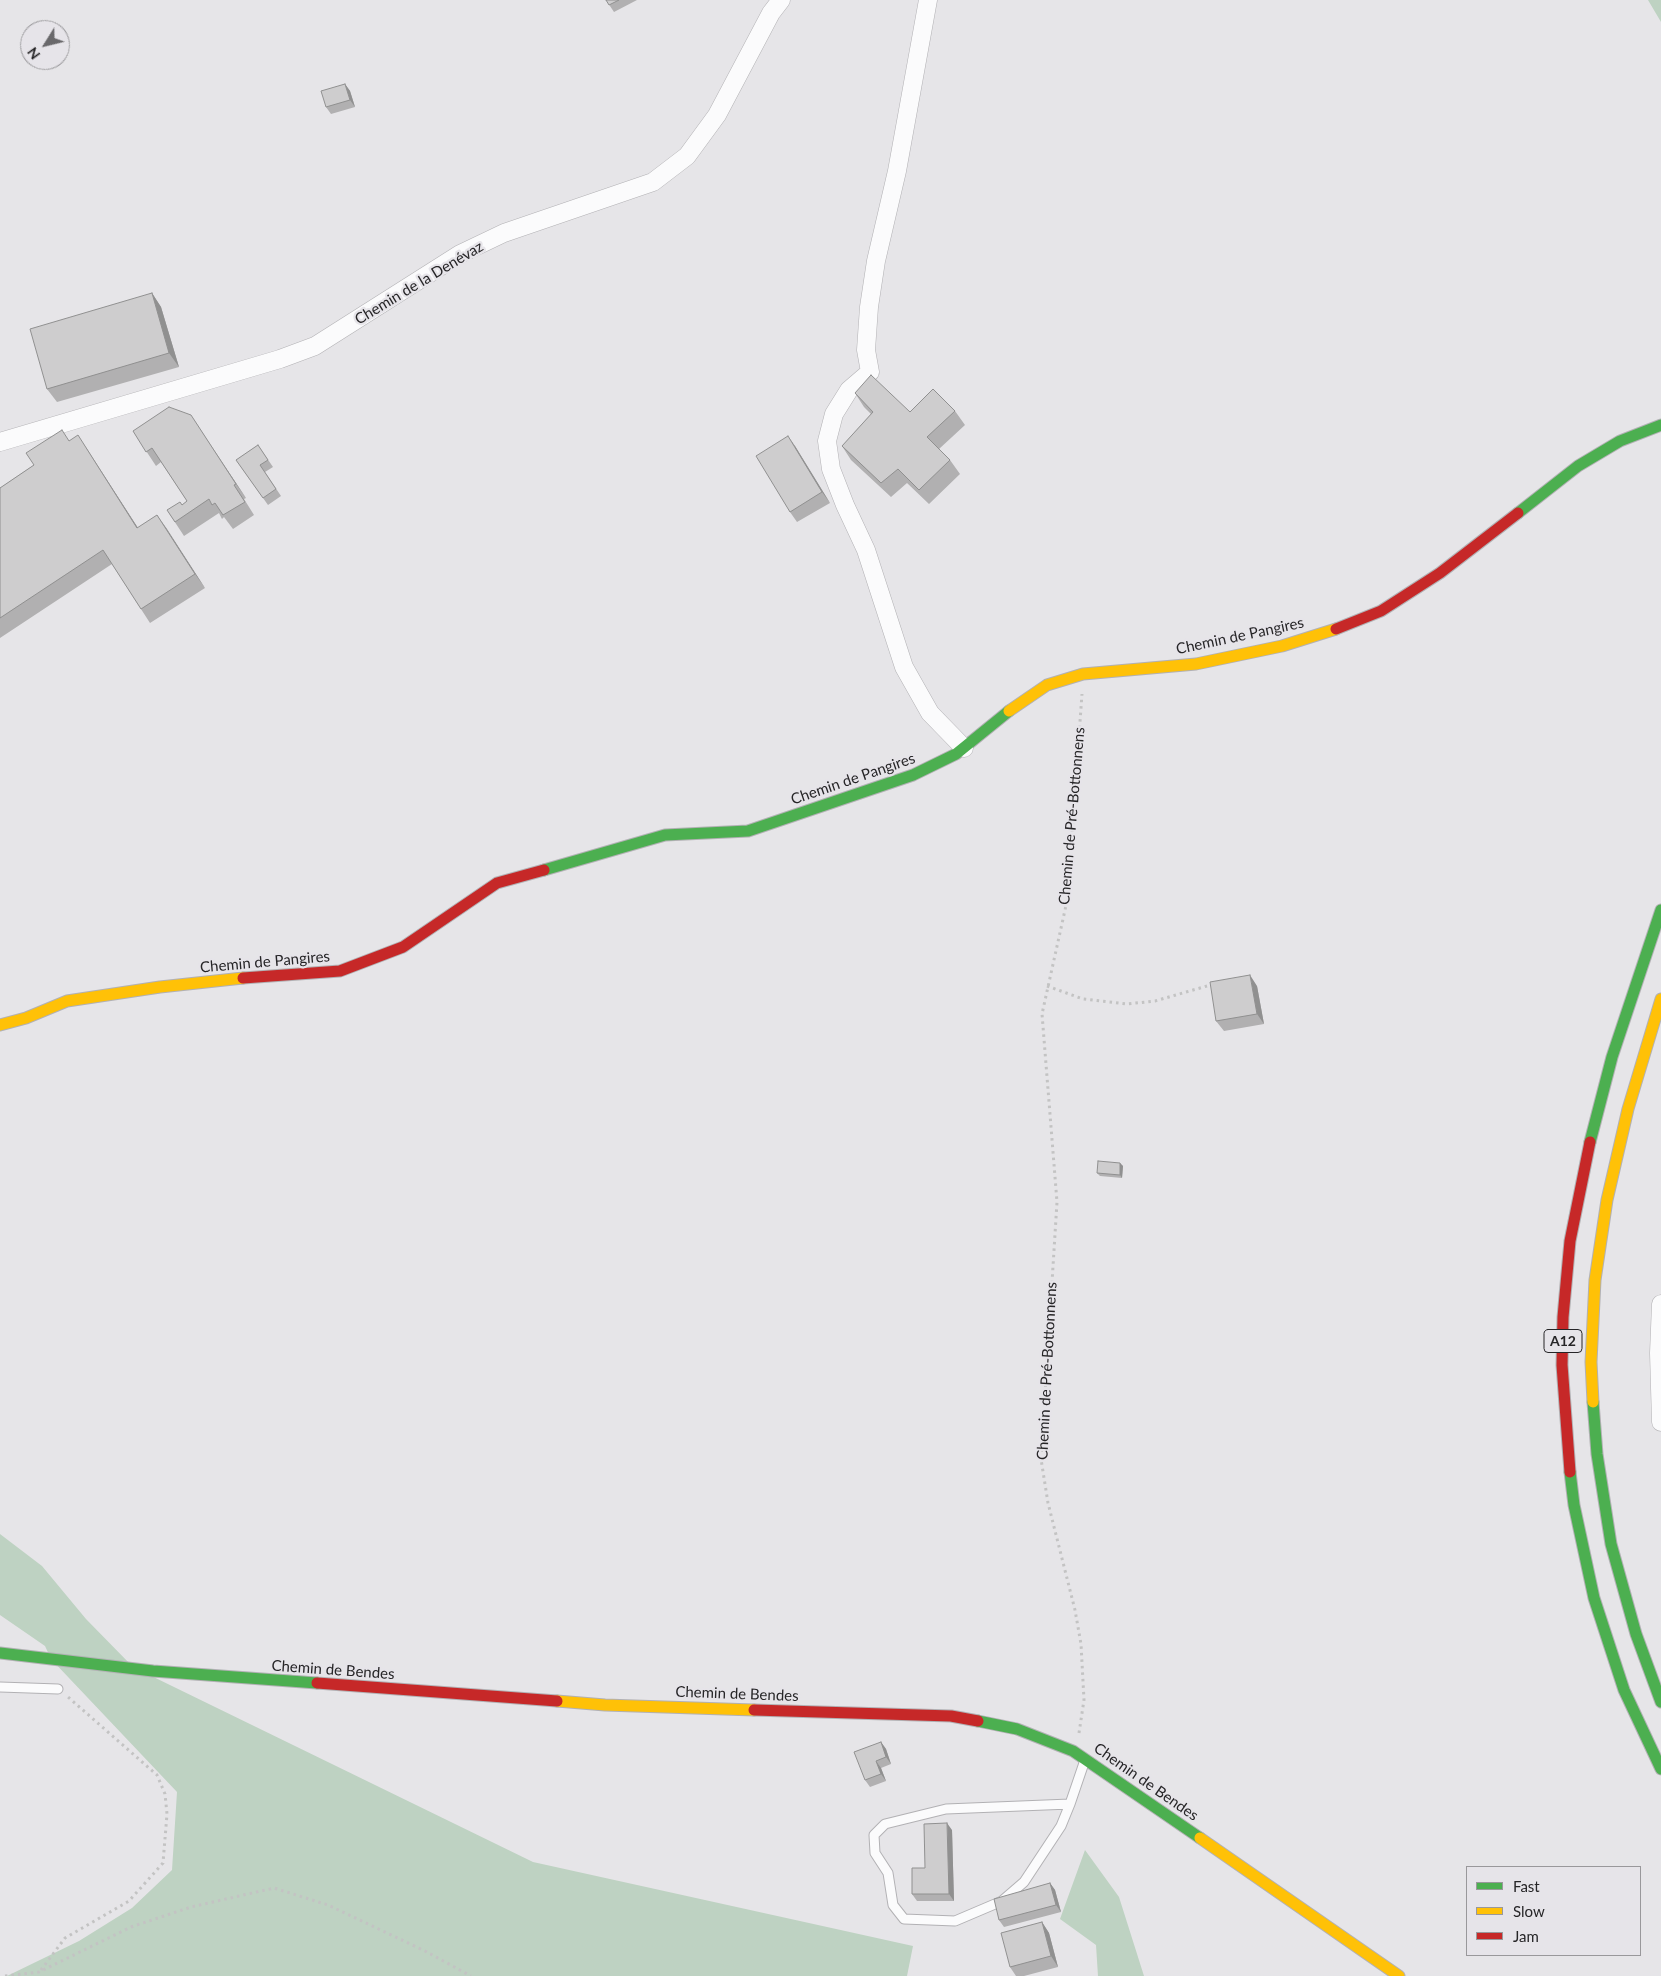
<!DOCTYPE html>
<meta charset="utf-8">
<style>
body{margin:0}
#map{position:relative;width:1661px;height:1976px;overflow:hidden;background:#e6e5e8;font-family:Lato,sans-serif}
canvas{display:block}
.legend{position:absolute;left:1466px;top:1866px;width:175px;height:90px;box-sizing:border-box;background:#e6e4e9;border:1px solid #99989b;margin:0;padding:6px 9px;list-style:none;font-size:15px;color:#262527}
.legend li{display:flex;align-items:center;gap:10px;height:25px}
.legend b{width:25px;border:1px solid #99989b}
.north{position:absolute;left:20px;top:20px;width:50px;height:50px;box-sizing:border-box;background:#e6e4e9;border:1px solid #99989b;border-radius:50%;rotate:234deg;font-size:14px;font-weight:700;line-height:20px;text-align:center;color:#262527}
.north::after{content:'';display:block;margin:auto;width:18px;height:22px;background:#69686b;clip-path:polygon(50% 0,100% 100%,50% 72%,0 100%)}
</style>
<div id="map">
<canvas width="1661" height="1976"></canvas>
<ul class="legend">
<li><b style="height:6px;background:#4caf50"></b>Fast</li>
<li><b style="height:6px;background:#ffc107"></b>Slow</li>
<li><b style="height:6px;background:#c62828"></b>Jam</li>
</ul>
<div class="north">N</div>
</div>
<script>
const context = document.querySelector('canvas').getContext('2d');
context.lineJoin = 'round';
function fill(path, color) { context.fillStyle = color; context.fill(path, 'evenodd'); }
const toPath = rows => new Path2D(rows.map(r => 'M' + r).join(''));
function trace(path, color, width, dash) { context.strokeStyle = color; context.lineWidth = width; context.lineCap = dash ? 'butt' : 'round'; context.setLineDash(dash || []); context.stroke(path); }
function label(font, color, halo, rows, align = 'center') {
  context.font = font + ' Lato,sans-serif'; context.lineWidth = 4.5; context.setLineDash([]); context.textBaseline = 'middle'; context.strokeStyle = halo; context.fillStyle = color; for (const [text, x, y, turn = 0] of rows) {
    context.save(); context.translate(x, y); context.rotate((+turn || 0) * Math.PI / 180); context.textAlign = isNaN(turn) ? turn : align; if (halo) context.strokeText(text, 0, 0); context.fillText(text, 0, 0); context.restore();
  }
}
fill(toPath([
 [1648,0,1661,0,1661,22],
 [0,1534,42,1566,86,1619,133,1667,533,1862,913,1946,907,1976,7,1976,79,1941,132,1908,172,1870,177,1792,51,1659,45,1646,0,1615],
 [1085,1850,1119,1897,1144,1976,1098,1976,1096,1945,1060,1919]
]), '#bed2c2');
const lane = toPath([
 [0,1687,58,1689],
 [1070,1804,946,1809,885,1824,874,1835,875,1853,888,1873,893,1905,904,1919,955,1921,1002,1901,1024,1882,1061,1826,1070,1804,1085,1760]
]);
const street = toPath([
 [928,0,897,171,876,261,869,307,866,350,870,372,849,390,834,414,827,441,831,469,845,505,866,550,904,667,930,713,964,748],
 [0,442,280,359,315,346,460,254,504,233,653,182,687,156,717,115,771,13,781,0],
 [1661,1304,1659,1353,1661,1422]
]);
const fast = toPath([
 [1518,513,1578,466,1620,441,1661,425],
 [544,870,665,835,748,831,913,775,956,754,1009,711],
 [1590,1142,1612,1057,1661,910],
 [1593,1402,1597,1454,1611,1544,1636,1634,1661,1702],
 [1570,1472,1574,1505,1594,1598,1624,1690,1661,1769],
 [0,1653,153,1671,317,1683],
 [978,1721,1017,1729,1073,1751,1200,1838]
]);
const slow = toPath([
 [1009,711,1047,685,1083,674,1196,664,1282,646,1336,629],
 [0,1025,26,1018,67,1001,160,987,243,978],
 [1593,1402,1591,1362,1595,1280,1607,1200,1628,1109,1661,999],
 [557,1701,605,1705,754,1710],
 [1200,1838,1399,1976]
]);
const jam = toPath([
 [1336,629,1381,611,1440,573,1518,513],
 [243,978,340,971,403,947,497,883,544,870],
 [1570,1472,1562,1365,1563,1317,1570,1241,1590,1142],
 [317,1683,557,1701],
 [754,1710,951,1716,978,1721]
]);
trace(lane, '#b2b1b4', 11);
trace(street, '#b2b1b4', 19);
trace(fast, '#b2b1b4', 13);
trace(slow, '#b2b1b4', 13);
trace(jam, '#b2b1b4', 13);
trace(toPath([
 [1047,986,1083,999,1127,1004,1155,1001,1207,986],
 [1079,1733,1084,1700,1081,1644,1075,1610,1048,1503,1041,1459,1057,1202,1042,1014,1067,901,1082,694],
 [41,1970,65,1938,129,1901,163,1863,167,1814,165,1794,157,1775,68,1697],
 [5,1976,39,1972,131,1927,191,1907,274,1888,328,1905,425,1951,471,1976]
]), '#c3c3c3', 3, [2.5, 4]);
trace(lane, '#fbfbfc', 9);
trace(street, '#fbfbfc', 18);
trace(fast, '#4caf50', 11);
trace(slow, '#ffc107', 11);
trace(jam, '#c62828', 11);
fill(toPath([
 [606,0,637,0,614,12],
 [345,84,350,91,355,107,331,114,326,107],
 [152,293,161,307,179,367,57,402,47,389],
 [855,393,910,412,955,411,965,425,939,449,950,460,960,474,929,504,907,483,891,497,851,460,842,446,871,414,864,407],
 [200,429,246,498,244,499,254,515,233,529,224,517,222,519,219,513,184,536,167,510,182,505,187,501,161,462,156,466,133,431],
 [69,441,87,449,138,528,157,515,205,588,150,623,112,564,0,638,0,488],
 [258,445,273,467,265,472,281,496,268,505,236,460],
 [795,446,830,503,797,522,790,512],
 [1257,986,1264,1024,1224,1031,1216,1021],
 [1120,1163,1123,1166,1122,1178,1100,1176,1097,1173],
 [881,1742,886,1749,891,1764,881,1768,886,1781,870,1787,865,1780],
 [952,1830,954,1901,917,1901,912,1894,925,1868],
 [1050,1883,1055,1890,1061,1912,1004,1927,999,1920],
 [1042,1922,1049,1933,1058,1967,1024,1976,1016,1976,1010,1967]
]), '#b1b0b1');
fill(toPath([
 [345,84,350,91,355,107,350,100],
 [152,293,161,307,179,367,169,353],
 [191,415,200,429,246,498,236,484],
 [78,435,87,449,147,542,137,528],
 [788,436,795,446,830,503,822,492],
 [157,515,167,529,205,588,195,574],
 [1250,975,1257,986,1264,1024,1257,1014],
 [1120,1163,1123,1166,1122,1178,1120,1175],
 [881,1742,886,1749,891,1764,886,1757],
 [876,1761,881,1768,886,1781,881,1774],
 [947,1823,952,1830,954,1901,949,1894],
 [1050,1883,1055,1890,1061,1912,1056,1905],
 [1042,1922,1049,1933,1058,1967,1051,1956]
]), '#909090');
const building = toPath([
 [606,0,619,0,609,5,606,0],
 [345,84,350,100,326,107,321,91,345,84],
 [152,293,169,353,47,389,30,329,152,293],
 [871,375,910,412,933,389,955,411,927,437,950,460,919,490,898,469,881,483,842,446,873,412,855,393,871,375],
 [169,407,191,415,236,484,234,485,245,502,223,515,215,503,212,505,209,499,175,522,167,510,180,502,182,505,187,501,152,448,146,452,133,431,169,407],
 [62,430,69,441,78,435,137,528,157,515,195,574,141,609,103,550,0,618,0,488,34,465,26,453,62,430],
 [788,436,822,492,790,512,756,456,788,436],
 [258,445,268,460,260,465,276,489,263,498,236,460,258,445],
 [1250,975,1257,1014,1216,1021,1210,982,1250,975],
 [1098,1161,1120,1163,1120,1175,1097,1173,1098,1161],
 [881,1742,886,1757,876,1761,881,1774,865,1780,854,1752,881,1742],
 [947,1823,949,1894,912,1894,912,1868,925,1868,924,1824,947,1823],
 [1050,1883,1056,1905,999,1920,994,1899,1050,1883],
 [1042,1922,1051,1956,1010,1967,1001,1933,1042,1922]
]);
fill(building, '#cecdce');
trace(building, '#909090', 1);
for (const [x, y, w] of [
 [1563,1341,38]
]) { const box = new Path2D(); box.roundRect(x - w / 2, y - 11.5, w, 23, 4); context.fillStyle = '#e6e4e9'; context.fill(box); trace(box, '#262527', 1); }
label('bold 14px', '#262527', null, [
 ["A12",1563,1341]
]);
label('15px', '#262527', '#e6e4e9', [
 ["Chemin de la Denévaz",419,283,-31],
 ["Chemin de Pangires",1240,636,-12],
 ["Chemin de Pangires",853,779,-19],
 ["Chemin de Pré-Bottonnens",1072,816,-85],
 ["Chemin de Pangires",265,962,-5],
 ["Chemin de Pré-Bottonnens",1047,1371,-87],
 ["Chemin de Bendes",333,1670,4],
 ["Chemin de Bendes",737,1694,2],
 ["Chemin de Bendes",1146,1782,35]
]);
</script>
